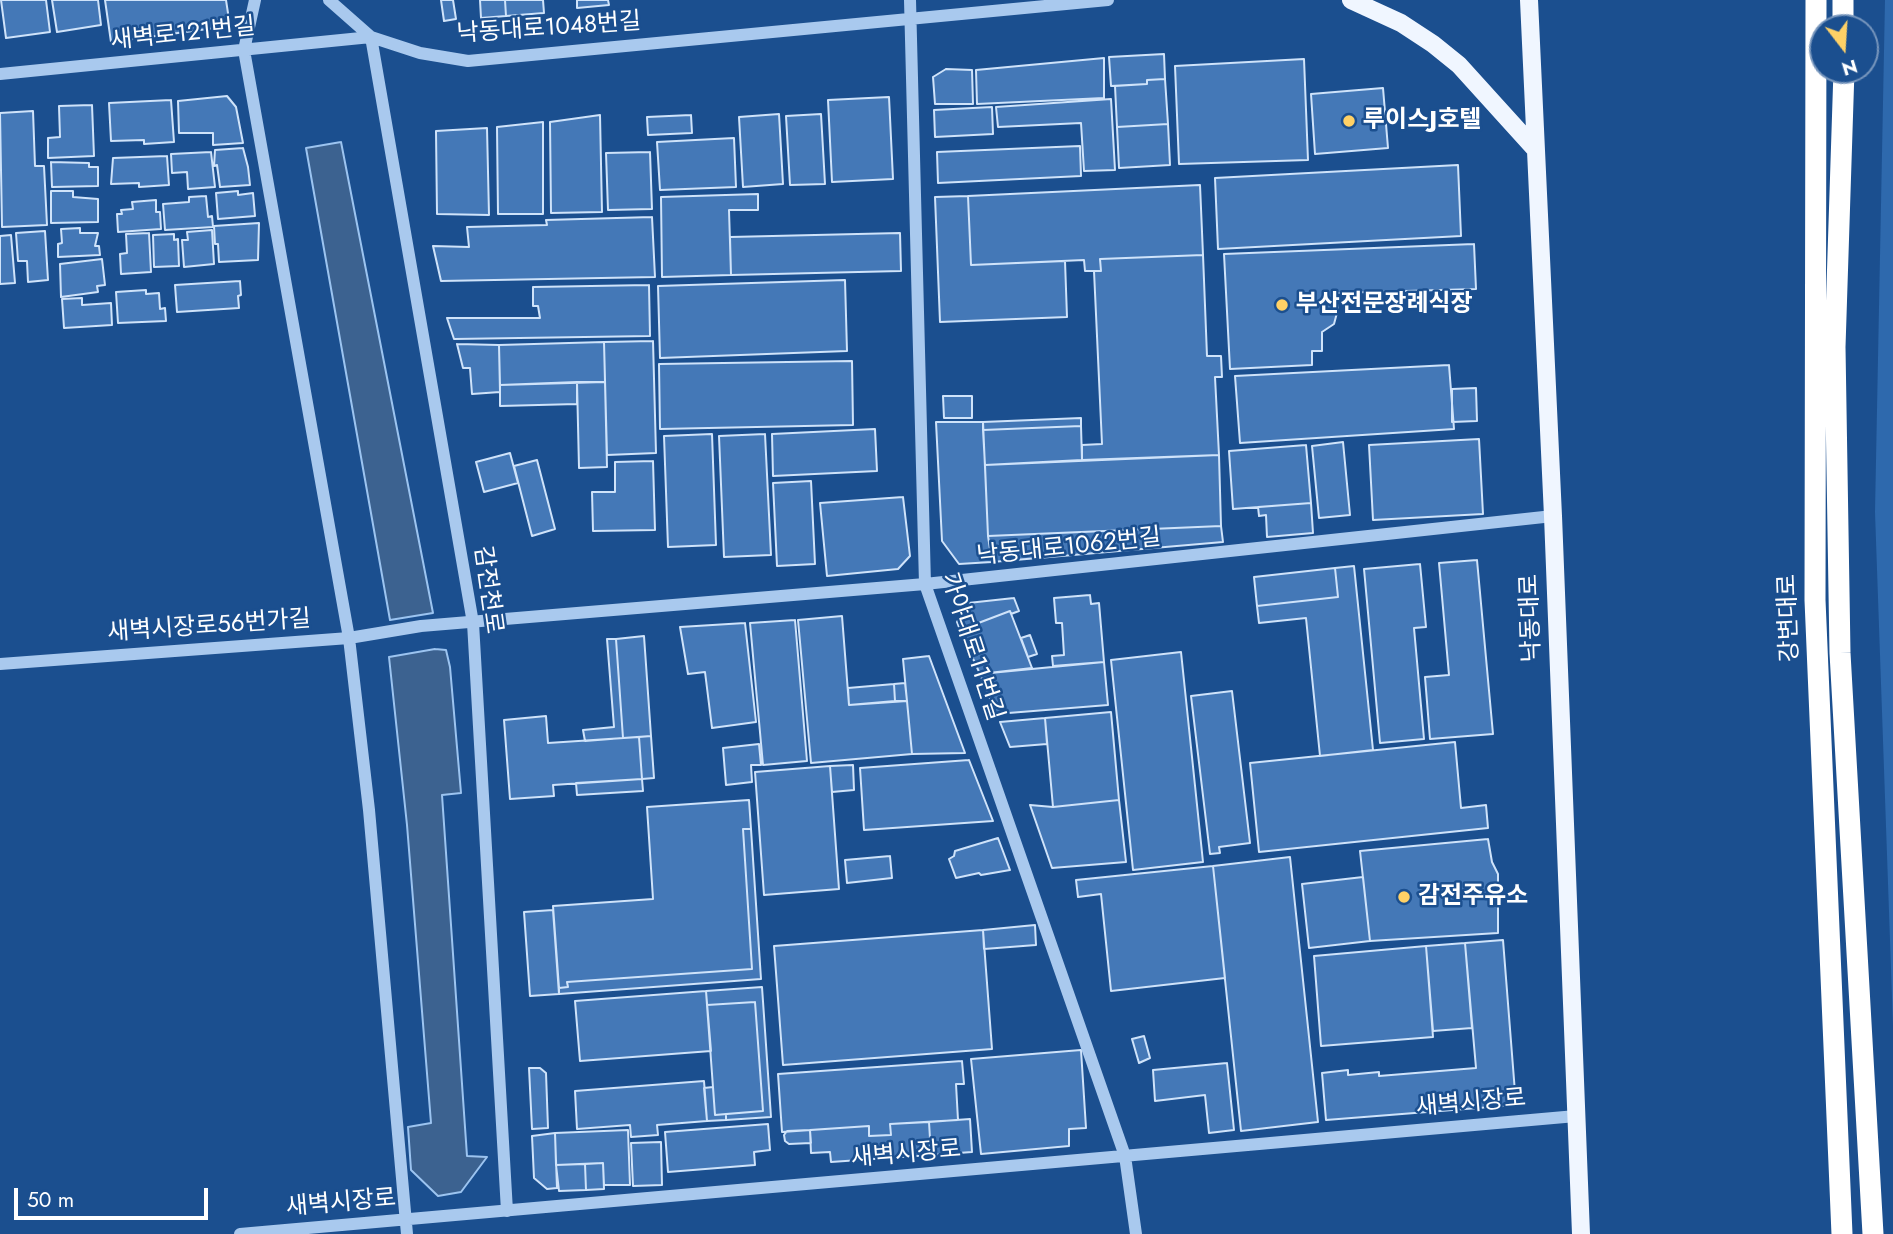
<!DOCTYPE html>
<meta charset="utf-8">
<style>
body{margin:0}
#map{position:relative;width:1893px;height:1234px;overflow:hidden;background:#1b4f8f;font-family:Jost,sans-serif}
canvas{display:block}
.north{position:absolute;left:1809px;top:14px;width:70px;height:70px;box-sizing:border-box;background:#1b4f8f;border:2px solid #7695bc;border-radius:50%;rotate:163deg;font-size:19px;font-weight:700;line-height:28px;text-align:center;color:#fff}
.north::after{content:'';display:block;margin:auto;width:24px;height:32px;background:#ffd166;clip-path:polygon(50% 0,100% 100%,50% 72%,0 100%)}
.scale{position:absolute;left:14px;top:1188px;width:194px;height:32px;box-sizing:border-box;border:4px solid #fff;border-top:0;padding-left:9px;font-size:21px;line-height:24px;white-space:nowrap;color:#fff;-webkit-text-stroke:5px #1b4f8f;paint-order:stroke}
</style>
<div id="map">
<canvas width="1893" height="1234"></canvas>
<div class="north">N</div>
<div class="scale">50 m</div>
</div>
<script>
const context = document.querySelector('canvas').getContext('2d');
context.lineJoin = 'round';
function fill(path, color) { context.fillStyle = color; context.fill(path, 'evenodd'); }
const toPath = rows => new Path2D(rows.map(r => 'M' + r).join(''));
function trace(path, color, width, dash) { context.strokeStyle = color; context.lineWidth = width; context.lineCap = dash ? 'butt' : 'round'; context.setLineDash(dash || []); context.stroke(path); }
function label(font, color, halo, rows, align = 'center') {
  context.font = font + ' Jost,"Noto Sans KR",sans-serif'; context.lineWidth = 5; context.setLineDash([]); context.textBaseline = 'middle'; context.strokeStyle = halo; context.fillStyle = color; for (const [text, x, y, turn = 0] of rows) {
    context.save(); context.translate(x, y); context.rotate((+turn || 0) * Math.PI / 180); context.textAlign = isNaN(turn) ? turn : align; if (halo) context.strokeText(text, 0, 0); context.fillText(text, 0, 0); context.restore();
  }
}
fill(toPath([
 [1885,0,1893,0,1893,1026,1875,512]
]), '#2e69ad');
const water = toPath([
 [341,142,433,613,390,620,306,148,341,142],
 [435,649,446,650,450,667,461,793,442,795,467,1156,487,1157,461,1192,438,1196,411,1170,408,1127,431,1123,407,825,389,657,435,649]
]);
fill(water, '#3c6290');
trace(water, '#9cc4f0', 2);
const building = toPath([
 [1,0,46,0,50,32,6,38,1,0],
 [52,0,98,0,101,25,57,32,52,0],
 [105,0,226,0,230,26,111,42,105,0],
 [441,0,453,0,456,19,444,21,441,0],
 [480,0,505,0,506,16,481,18,480,0],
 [505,0,543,0,544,13,506,16,505,0],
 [577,0,608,0,609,5,577,8,577,0],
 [1164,54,1165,79,1147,80,1147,84,1111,86,1109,57,1164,54],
 [1104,58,1104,98,977,104,976,70,1104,58],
 [1304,59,1308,160,1179,164,1175,66,1304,59],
 [946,69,972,70,973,104,935,104,933,77,946,69],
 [1165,79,1168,124,1117,127,1115,86,1147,84,1147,80,1165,79],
 [1383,88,1388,148,1315,154,1311,94,1383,88],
 [227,96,236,107,243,143,213,145,213,133,179,133,178,101,227,96],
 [889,97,893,179,832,182,828,100,889,97],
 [1111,99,1115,170,1084,171,1081,123,998,127,996,107,1111,99],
 [171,100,174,142,144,144,144,140,111,141,109,103,171,100],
 [92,105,94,156,48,158,48,138,60,137,59,106,92,105],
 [992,107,993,134,935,137,934,110,992,107],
 [33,111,35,166,44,166,47,225,2,227,0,113,33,111],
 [779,114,783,184,743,187,739,117,779,114],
 [821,114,825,184,790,185,786,116,821,114],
 [600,115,602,212,551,213,550,122,600,115],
 [691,115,692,133,648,135,647,117,691,115],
 [543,122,543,214,498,214,497,127,543,122],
 [1168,124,1170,165,1119,168,1117,127,1168,124],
 [487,128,489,215,437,214,436,131,487,128],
 [734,138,736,187,660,190,657,142,734,138],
 [1080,146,1081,176,938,183,937,152,1080,146],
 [243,148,248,167,250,185,220,187,217,165,214,166,215,150,243,148],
 [211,152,215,187,188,189,187,172,172,173,171,154,211,152],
 [650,152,652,209,608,210,606,153,650,152],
 [167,156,169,185,139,187,139,183,111,184,113,158,167,156],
 [51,162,89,163,89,167,98,167,98,186,52,187,51,162],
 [1458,165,1461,236,1218,249,1215,178,1458,165],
 [1200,185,1203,255,1100,259,1101,271,1085,271,1084,260,971,265,968,196,1200,185],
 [51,191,73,191,73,197,98,199,98,222,51,223,51,191],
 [238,191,238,195,253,193,255,216,218,219,216,193,238,191],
 [758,194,758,210,729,210,731,275,662,277,661,197,758,194],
 [206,196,208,217,212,216,213,227,165,230,163,204,189,202,189,197,206,196],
 [968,196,971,265,1065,261,1067,317,940,322,935,197,968,196],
 [156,200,156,212,160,212,161,229,118,232,117,214,122,214,121,210,133,209,132,202,156,200],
 [652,217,655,277,441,281,433,246,469,247,467,227,547,225,546,220,652,217],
 [259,223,258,260,219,262,218,244,215,244,214,226,259,223],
 [80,228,80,233,98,233,95,246,99,246,100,255,58,257,58,244,62,243,61,229,80,228],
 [212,230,214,264,184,267,182,240,188,240,187,232,212,230],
 [45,231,48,280,28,282,27,261,18,261,16,233,45,231],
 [149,233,151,272,121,274,120,254,127,253,126,234,149,233],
 [900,233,901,271,731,275,730,237,900,233],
 [174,234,174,240,178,239,179,266,154,267,153,235,174,234],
 [11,235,15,283,0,284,0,236,11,235],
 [1474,244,1476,289,1335,293,1338,309,1334,324,1322,332,1322,351,1312,351,1312,365,1230,369,1224,254,1474,244],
 [1203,255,1207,356,1221,356,1222,377,1215,377,1219,455,1082,460,1082,445,1102,444,1094,271,1101,271,1100,259,1203,255],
 [102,259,105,285,97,286,98,292,61,297,60,264,102,259],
 [845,280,847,351,660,358,658,286,845,280],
 [240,281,241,295,238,296,239,308,177,312,175,285,240,281],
 [649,285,650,336,454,339,447,318,540,318,538,306,533,306,533,287,649,285],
 [146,290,146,294,159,293,160,309,165,308,166,321,118,323,116,292,146,290],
 [82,298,82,305,111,303,112,325,64,328,62,299,82,298],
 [653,341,656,453,607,455,604,342,653,341],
 [604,342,605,382,500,385,499,345,604,342],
 [457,344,499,345,500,392,472,394,470,368,463,368,457,344],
 [852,361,853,425,660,429,659,364,852,361],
 [1449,365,1454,429,1240,443,1235,376,1449,365],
 [577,382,605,382,607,467,579,468,577,382],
 [577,382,577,404,500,406,500,385,577,382],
 [1476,388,1477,421,1452,422,1452,389,1476,388],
 [943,396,972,396,972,418,944,418,943,396],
 [1081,418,1081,426,983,430,983,422,1081,418],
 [936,422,983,422,988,536,992,562,959,564,942,541,936,422],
 [1081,426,1082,460,985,465,983,430,1081,426],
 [875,429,877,471,773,476,772,434,875,429],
 [712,434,716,545,668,547,664,436,712,434],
 [765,434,771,555,724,557,719,436,765,434],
 [1479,439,1483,514,1373,520,1369,445,1479,439],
 [1343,442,1350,515,1319,518,1312,446,1343,442],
 [1306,445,1311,503,1233,509,1229,451,1306,445],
 [510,453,518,483,484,492,476,462,510,453],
 [1219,455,1221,526,988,536,985,465,1219,455],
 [537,460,555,529,532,536,514,466,537,460],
 [653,461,655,530,593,531,592,492,615,492,615,462,653,461],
 [811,481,815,564,777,566,773,483,811,481],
 [903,497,910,556,898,569,827,576,820,503,903,497],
 [1311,503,1313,533,1267,537,1266,515,1259,516,1258,507,1311,503],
 [1221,526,1223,542,992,562,988,536,1221,526],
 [1477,560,1493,734,1430,739,1425,677,1449,675,1439,563,1477,560],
 [1420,564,1426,627,1414,628,1424,739,1380,743,1364,569,1420,564],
 [1354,566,1373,750,1320,756,1306,618,1259,623,1257,606,1338,597,1335,568,1354,566],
 [1335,568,1338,597,1257,606,1254,577,1335,568],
 [1090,595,1091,604,1099,603,1104,662,1053,666,1052,656,1064,655,1062,623,1056,623,1054,598,1090,595],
 [1014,598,1019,611,1011,614,1010,611,960,630,957,622,968,603,1014,598],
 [1010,611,1032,668,980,674,960,630,1010,611],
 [842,616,849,705,907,701,912,754,811,763,798,620,842,616],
 [795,620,807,761,763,765,750,623,795,620],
 [745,623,756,722,712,728,705,672,688,674,680,627,745,623],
 [1030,635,1037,654,1028,657,1021,638,1030,635],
 [644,636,651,736,623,738,616,639,644,636],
 [607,639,616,639,623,738,585,741,583,730,614,727,607,639],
 [1181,652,1203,862,1133,870,1111,660,1181,652],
 [929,656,965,753,912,754,903,659,929,656],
 [1104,662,1108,705,996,714,980,674,1104,662],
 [905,683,907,701,895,701,894,684,905,683],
 [894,684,895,701,849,705,848,688,894,684],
 [1232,691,1250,843,1219,847,1220,853,1210,854,1191,696,1232,691],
 [1111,712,1119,800,1053,807,1045,718,1111,712],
 [546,716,548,743,639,737,642,779,553,785,554,796,510,799,504,720,546,716],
 [1045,718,1047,744,1010,747,1000,722,1045,718],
 [651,736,654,778,642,779,639,737,651,736],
 [1455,742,1461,808,1486,805,1488,828,1259,852,1250,763,1455,742],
 [759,744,761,765,751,765,752,782,726,785,723,748,759,744],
 [969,760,993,821,864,830,860,768,969,760],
 [853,765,854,790,832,792,830,766,853,765],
 [830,766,839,889,764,895,755,772,830,766],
 [642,779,643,791,577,795,576,783,642,779],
 [749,800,751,829,743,829,752,969,567,982,568,987,559,988,553,906,653,899,647,807,749,800],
 [1119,800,1126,862,1052,868,1030,805,1053,807,1119,800],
 [743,829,751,829,761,979,559,994,559,988,568,987,567,982,752,969,743,829],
 [998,838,1010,870,981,875,979,873,956,878,949,859,954,856,955,851,998,838],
 [1488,839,1492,862,1498,874,1498,933,1370,941,1360,851,1488,839],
 [890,856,892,878,847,883,845,860,890,856],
 [1290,857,1318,1122,1241,1131,1213,866,1290,857],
 [1213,866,1225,978,1111,991,1101,894,1078,897,1076,880,1213,866],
 [1363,877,1370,941,1309,948,1302,884,1363,877],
 [553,910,559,994,530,996,524,912,553,910],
 [1035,925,1036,945,984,949,983,930,1035,925],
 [983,930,992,1049,783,1065,774,946,983,930],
 [1503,940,1516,1105,1326,1120,1322,1073,1348,1070,1348,1075,1379,1072,1379,1076,1476,1068,1465,943,1503,940],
 [1465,943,1472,1028,1433,1031,1426,946,1465,943],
 [1426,946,1433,1037,1321,1046,1314,956,1426,946],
 [762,987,771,1117,726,1120,726,1114,763,1111,755,1002,707,1005,706,991,762,987],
 [706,991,711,1051,580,1061,575,1001,706,991],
 [755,1002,763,1111,715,1115,707,1005,755,1002],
 [1144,1036,1150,1058,1139,1063,1132,1039,1144,1036],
 [1081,1050,1086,1128,1069,1129,1069,1146,981,1154,971,1059,1081,1050],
 [962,1061,964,1084,956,1084,958,1120,890,1124,891,1135,869,1136,869,1126,782,1132,778,1074,962,1061],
 [1227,1063,1234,1130,1209,1133,1205,1095,1155,1101,1153,1070,1227,1063],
 [529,1068,540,1068,546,1073,548,1128,532,1129,529,1068],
 [704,1081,707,1121,657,1125,658,1135,631,1137,630,1125,577,1129,575,1091,704,1081],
 [713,1087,715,1115,726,1114,726,1120,707,1121,704,1088,713,1087],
 [970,1119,972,1152,931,1155,929,1122,970,1119],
 [929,1122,931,1155,831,1162,830,1152,811,1153,810,1130,869,1126,869,1136,891,1135,890,1124,929,1122],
 [768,1124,770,1150,754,1152,755,1165,668,1172,665,1132,768,1124],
 [628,1130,630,1185,604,1185,603,1163,556,1165,555,1133,628,1130],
 [810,1130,811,1143,789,1144,785,1141,784,1135,787,1131,810,1130],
 [555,1133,557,1188,547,1189,534,1178,532,1136,555,1133],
 [661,1142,662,1185,633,1186,631,1143,661,1142],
 [603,1163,604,1189,586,1190,585,1164,603,1163],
 [585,1164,586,1190,559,1191,556,1165,585,1164]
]);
fill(building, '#4478b7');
trace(building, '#cfe3fa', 2);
trace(toPath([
 [255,0,244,50,349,638,369,810,407,1234],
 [329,0,371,37,473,623,507,1211],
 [910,0,925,584,1125,1156,1136,1234],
 [0,74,371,37,420,53,468,61,1108,0],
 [0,664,349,638,421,626,925,584,1553,516],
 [240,1234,1576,1116]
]), '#a9c9ee', 12);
trace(toPath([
 [1351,0,1401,23,1433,44,1459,65,1536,150],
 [1529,0,1553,516,1581,1234]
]), '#f0f6ff', 18);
trace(toPath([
 [1816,0,1815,600,1842,1234],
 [1843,0,1843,28],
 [1844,70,1835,347,1840,653,1873,1234]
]), '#fff', 21);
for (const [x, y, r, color] of [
 [1349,121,7,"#ffd166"],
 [1282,305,7,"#ffd166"],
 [1404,897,7,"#ffd166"]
]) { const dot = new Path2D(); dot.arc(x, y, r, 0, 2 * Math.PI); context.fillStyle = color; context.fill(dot); trace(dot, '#1b4f8f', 2.5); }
label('24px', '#fff', '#1b4f8f', [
 ["낙동대로1048번길",549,29,-4],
 ["새벽로121번길",183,35,-6],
 ["낙동대로1062번길",1069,548,-6],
 ["감전천로",487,590,82],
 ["낙동대로",1532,618,-92],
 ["강변대로",1790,618,-92],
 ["새벽시장로56번가길",209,627,-4],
 ["가야대로11번길",971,647,72],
 ["새벽시장로",1471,1104,-5],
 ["새벽시장로",906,1155,-5],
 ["새벽시장로",341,1204,-5]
]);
label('bold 24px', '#fff', '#1b4f8f', [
 ["루이스J호텔",1363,121],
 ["부산전문장례식장",1296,305],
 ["감전주유소",1418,897]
], 'left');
</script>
